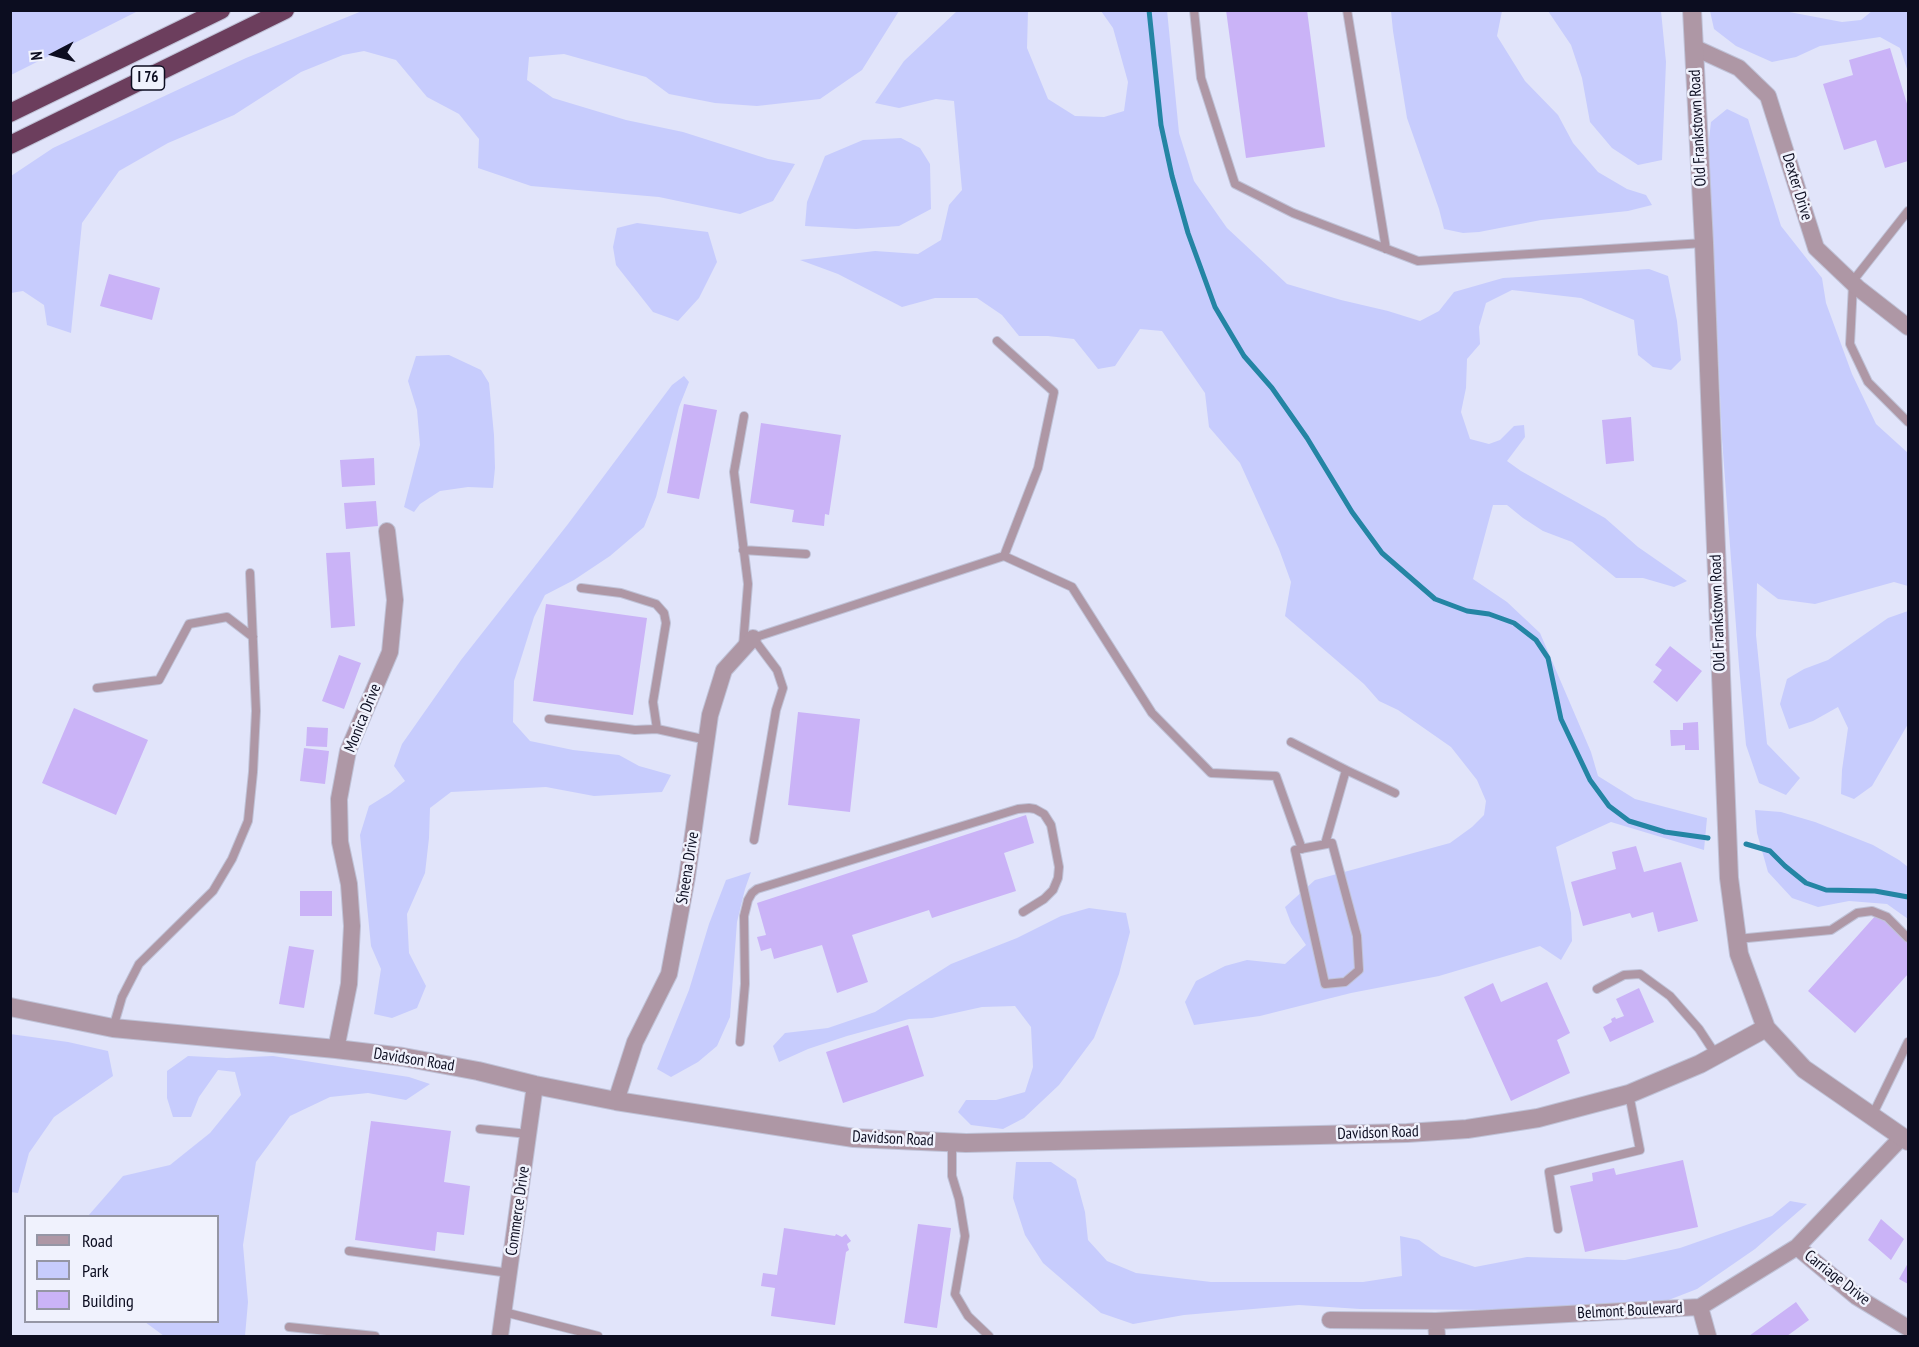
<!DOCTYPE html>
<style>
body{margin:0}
#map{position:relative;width:1919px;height:1347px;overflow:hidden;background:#e1e4fa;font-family:"PT Sans Narrow",sans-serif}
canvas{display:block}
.frame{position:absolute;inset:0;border:12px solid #0c0d20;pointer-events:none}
.legend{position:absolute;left:24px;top:1215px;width:195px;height:108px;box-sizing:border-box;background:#f0f2fd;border:2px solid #9596a5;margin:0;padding:8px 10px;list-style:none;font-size:18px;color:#0c0d20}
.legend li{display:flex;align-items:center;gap:12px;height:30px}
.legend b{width:30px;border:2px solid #9596a5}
.north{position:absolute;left:24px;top:24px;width:60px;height:60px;-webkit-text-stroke:4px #f0f2fd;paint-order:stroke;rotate:264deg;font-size:16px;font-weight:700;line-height:24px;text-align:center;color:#0c0d20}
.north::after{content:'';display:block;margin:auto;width:21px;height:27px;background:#0c0d20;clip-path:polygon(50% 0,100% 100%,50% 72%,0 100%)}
</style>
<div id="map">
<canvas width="1919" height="1347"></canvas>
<div class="frame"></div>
<ul class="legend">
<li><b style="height:8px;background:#ae97a5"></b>Road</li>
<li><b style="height:16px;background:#c7ccfd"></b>Park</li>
<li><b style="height:16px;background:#cab3f7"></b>Building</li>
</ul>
<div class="north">N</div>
</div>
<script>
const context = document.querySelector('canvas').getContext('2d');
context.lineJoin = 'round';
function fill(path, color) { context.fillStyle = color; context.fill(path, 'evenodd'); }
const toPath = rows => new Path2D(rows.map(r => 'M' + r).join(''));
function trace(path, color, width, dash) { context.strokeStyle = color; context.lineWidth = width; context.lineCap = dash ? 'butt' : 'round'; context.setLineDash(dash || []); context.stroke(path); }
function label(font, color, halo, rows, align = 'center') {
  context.font = font + ' "PT Sans Narrow",sans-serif'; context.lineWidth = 5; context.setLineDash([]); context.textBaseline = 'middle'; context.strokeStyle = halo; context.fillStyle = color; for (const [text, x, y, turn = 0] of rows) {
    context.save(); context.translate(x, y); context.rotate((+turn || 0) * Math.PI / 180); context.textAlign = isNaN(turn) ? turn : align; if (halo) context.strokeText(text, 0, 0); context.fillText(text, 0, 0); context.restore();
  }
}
fill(toPath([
 [11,10,138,10,138,11,11,75],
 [1167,10,1179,133,1194,181,1227,228,1287,284,1341,300,1388,311,1420,321,1439,311,1454,292,1503,278,1649,269,1668,276,1677,321,1681,360,1671,370,1653,367,1638,355,1634,320,1581,298,1512,290,1486,303,1479,327,1480,344,1467,359,1466,388,1461,412,1470,439,1489,444,1500,440,1514,426,1524,425,1525,437,1507,461,1521,471,1605,518,1638,547,1687,581,1674,587,1643,578,1616,578,1572,542,1543,531,1523,518,1507,505,1493,505,1473,579,1507,602,1540,633,1591,752,1598,776,1635,799,1707,818,1704,850,1611,822,1556,847,1571,913,1572,941,1561,960,1540,946,1439,976,1351,993,1260,1016,1194,1025,1185,1002,1196,981,1225,966,1247,960,1285,964,1306,945,1291,923,1285,907,1315,880,1450,843,1472,827,1484,815,1486,801,1477,780,1451,747,1398,710,1379,701,1364,684,1285,616,1291,582,1279,549,1240,463,1209,427,1205,393,1162,331,1140,329,1115,366,1098,369,1074,339,1048,336,1019,336,1002,315,977,298,935,298,902,307,838,274,800,260,875,251,918,254,941,240,949,205,962,190,954,101,936,99,899,108,875,103,904,61,957,11,1028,11,1027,48,1048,99,1075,116,1104,117,1124,111,1128,82,1113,28,1101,11],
 [362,11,362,10,899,11,862,70,820,99,757,106,715,103,669,94,646,77,564,54,529,57,527,80,553,98,626,120,683,132,768,159,795,164,773,201,740,214,659,197,531,186,478,168,479,139,459,114,427,97,396,60,364,51,343,55,301,72,234,115,168,143,119,171,82,223,71,333,47,325,44,305,23,291,11,293,11,176,53,148,246,58],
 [1391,11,1502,11,1497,36,1525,81,1558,115,1573,143,1598,172,1627,189,1646,195,1652,205,1628,211,1541,220,1479,232,1463,233,1444,229,1439,209,1407,118,1393,31],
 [1548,11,1661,11,1666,62,1662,160,1638,165,1612,148,1590,122,1582,78,1571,45],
 [1710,11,1784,11,1842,22,1861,20,1872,11,1908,11,1908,72,1900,48,1880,37,1820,46,1796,57,1772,62,1736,46,1714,29],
 [1727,109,1748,119,1781,226,1822,278,1826,303,1852,374,1876,424,1908,453,1908,586,1894,582,1815,604,1778,599,1757,583,1756,635,1767,744,1800,778,1786,795,1759,783,1746,745,1739,666,1722,439,1717,327,1709,232,1709,139,1711,122],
 [901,138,920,148,930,164,931,209,899,226,856,229,805,226,807,202,825,156,863,140],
 [637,223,708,232,717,262,699,298,678,321,653,312,616,265,613,247,617,228],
 [449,355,481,370,489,383,494,435,495,468,493,488,468,487,440,491,420,504,414,512,404,507,420,445,417,410,408,381,416,356],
 [684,376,689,382,679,407,656,497,644,527,610,556,574,580,545,595,534,617,514,681,513,722,530,741,573,750,619,755,639,766,671,775,662,792,594,796,546,787,451,792,430,808,429,838,425,873,407,914,409,953,426,986,417,1008,392,1018,374,1014,381,969,371,946,360,835,369,806,390,793,405,781,394,766,402,744,461,660,568,524,672,385],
 [1908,611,1908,724,1872,786,1854,799,1841,794,1842,770,1848,728,1838,707,1813,721,1789,729,1780,704,1787,679,1804,669,1828,660,1888,618],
 [1755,810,1781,812,1815,822,1873,845,1899,860,1908,867,1908,919,1887,904,1849,901,1818,907,1792,898,1768,872,1757,833],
 [751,872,745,889,737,922,730,1017,717,1046,698,1062,671,1077,657,1069,689,990,709,924,726,880],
 [1089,908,1126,913,1130,932,1119,974,1094,1038,1059,1085,1024,1118,1003,1129,971,1125,958,1112,966,1100,996,1100,1025,1092,1033,1067,1031,1027,1015,1006,982,1007,932,1018,909,1019,847,1036,808,1049,779,1062,773,1046,785,1033,828,1028,875,1012,951,964,1017,938,1061,916],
 [10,1034,68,1042,108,1051,113,1076,54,1117,29,1153,18,1193,10,1192],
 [188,1056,227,1058,273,1056,409,1077,430,1084,406,1100,368,1093,330,1097,290,1116,256,1162,243,1245,248,1302,245,1336,164,1336,145,1322,218,1322,218,1216,88,1216,123,1176,170,1165,210,1133,241,1095,235,1072,218,1070,199,1097,191,1117,173,1117,167,1098,167,1071],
 [1016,1162,1051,1162,1076,1179,1085,1212,1088,1240,1107,1261,1136,1273,1211,1282,1363,1282,1402,1276,1400,1236,1419,1240,1441,1256,1475,1267,1527,1257,1625,1260,1680,1248,1772,1216,1790,1201,1807,1204,1755,1249,1697,1289,1666,1301,1507,1310,1360,1309,1299,1305,1184,1315,1133,1324,1101,1313,1043,1263,1025,1235,1013,1198]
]), '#c7ccfd');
trace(toPath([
 [1149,10,1161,125,1172,176,1188,233,1215,307,1244,356,1272,388,1307,438,1352,512,1382,553,1435,599,1467,611,1489,614,1514,623,1536,640,1548,658,1561,719,1590,780,1609,806,1629,821,1665,832,1708,838],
 [1746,844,1770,851,1785,866,1806,883,1826,890,1875,891,1908,897]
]), '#2485a4', 5);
fill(toPath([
 [1226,10,1307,10,1325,147,1246,158],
 [1890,48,1908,107,1908,161,1885,168,1876,140,1844,150,1823,84,1853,75,1849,60],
 [109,274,160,288,152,320,100,306],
 [684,404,717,410,699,499,667,493],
 [1631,417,1634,461,1606,464,1602,420],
 [761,423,841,435,829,515,825,514,824,526,792,522,794,510,750,503],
 [374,458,375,485,342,487,340,460],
 [376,501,378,526,346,529,344,503],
 [350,552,355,626,331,628,326,553],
 [546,604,647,618,633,715,533,701],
 [1670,646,1702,671,1677,702,1653,682,1662,670,1655,665],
 [339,655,361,663,344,709,322,701],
 [74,708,148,740,116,815,42,783],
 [798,712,860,719,850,812,788,805],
 [1698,722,1699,750,1685,750,1685,745,1671,746,1670,730,1683,730,1683,723],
 [307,727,328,728,327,747,306,746],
 [304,748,329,751,325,784,300,781],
 [1026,815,1034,843,1004,853,1016,891,932,918,929,910,852,935,868,982,837,993,822,945,774,959,771,948,761,951,757,937,766,935,757,903],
 [1636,846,1644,872,1681,862,1698,921,1658,932,1653,912,1632,918,1630,913,1583,926,1571,882,1616,869,1612,852],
 [300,891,332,891,332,916,300,916],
 [1877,914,1908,943,1908,974,1855,1033,1808,991],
 [289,946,314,950,304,1008,279,1004],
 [1547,982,1570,1033,1557,1040,1570,1073,1511,1101,1464,997,1493,983,1501,1002],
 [1639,988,1654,1022,1610,1042,1603,1027,1612,1022,1611,1019,1615,1017,1616,1019,1624,1016,1616,999],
 [908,1025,924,1076,843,1103,826,1052],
 [371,1121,451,1131,444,1182,470,1186,464,1235,437,1232,435,1251,355,1240],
 [1683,1160,1698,1227,1585,1252,1570,1186,1593,1181,1592,1173,1614,1168,1616,1175],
 [1881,1219,1904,1239,1891,1260,1868,1240],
 [918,1224,951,1228,937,1328,904,1323],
 [784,1228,835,1236,836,1234,842,1237,846,1234,851,1241,847,1244,849,1250,846,1252,835,1325,771,1316,775,1288,761,1286,763,1273,777,1275],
 [1908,1263,1908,1284,1899,1279],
 [1796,1302,1809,1320,1787,1336,1749,1336]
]), '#cab3f7');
const service = toPath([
 [1194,10,1201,78,1235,184,1293,213,1418,261,1704,243],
 [1347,10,1386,249],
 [1852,282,1908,211],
 [1853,284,1850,344,1868,382,1908,422],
 [997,341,1054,392,1038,468,1004,556],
 [743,550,806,554],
 [581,588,621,593,656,604,664,613,666,623,653,702,657,729],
 [743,646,748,584,734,472,744,416],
 [97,688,159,680,189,624,227,617,253,637],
 [549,719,635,730,657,729,707,740],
 [1291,742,1346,770,1325,844],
 [1346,770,1395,793],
 [754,840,776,710,783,688,777,670,753,638,1004,556,1072,587,1152,713,1211,773,1276,776,1302,849],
 [1332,843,1357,936,1359,970,1345,982,1325,984,1295,850,1332,843],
 [1737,939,1831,930,1857,913,1872,911,1887,917,1908,938],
 [1597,989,1624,975,1640,974,1670,996,1699,1029,1716,1055],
 [113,1028,122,997,139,964,213,891,232,859,248,821,253,772,256,711,250,573],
 [740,1042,745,984,744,916,748,900,752,893,757,889,1018,809,1029,808,1035,809,1044,814,1051,825,1059,867,1058,878,1053,890,1044,899,1023,912],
 [1872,1116,1908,1042],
 [480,1129,528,1134],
 [952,1142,952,1176,959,1199,965,1236,955,1294,968,1316,989,1336],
 [1558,1229,1549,1172,1640,1150,1629,1094],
 [349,1251,509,1273],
 [504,1312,598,1336],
 [289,1327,375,1336]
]);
const minor = toPath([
 [1693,47,1739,68,1768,96,1816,248,1858,288,1908,327],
 [336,1049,349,984,352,926,349,884,340,842,339,799,348,751,390,652,395,600,387,531],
 [616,1101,635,1042,669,974,687,877,710,715,724,670,753,638],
 [1797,1247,1857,1297,1908,1328],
 [1700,1307,1708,1336],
 [1330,1320,1436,1321,1700,1307,1797,1247,1902,1137],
 [1436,1321,1437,1336],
 [500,1336,535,1085]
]);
const tertiary = toPath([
 [1692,10,1704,243,1729,878,1739,954,1766,1028,1804,1069,1908,1141],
 [10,1007,113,1028,336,1049,403,1057,478,1071,535,1085,616,1101,854,1138,966,1143,1407,1133,1467,1129,1538,1118,1629,1094,1700,1064,1766,1028]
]);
const motorway = toPath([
 [10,113,221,10],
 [10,145,285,10]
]);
trace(service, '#bfc2d7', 10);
trace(minor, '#bfc2d7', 18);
trace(tertiary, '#bfc2d7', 20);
trace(motorway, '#bfc2d7', 20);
trace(service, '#ae97a5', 8);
trace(minor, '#ae97a5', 16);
trace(tertiary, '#ae97a5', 18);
trace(motorway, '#6c3e5d', 18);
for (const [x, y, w] of [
 [148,78,33]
]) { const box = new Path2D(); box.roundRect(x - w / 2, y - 12, w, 24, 4.5); context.fillStyle = '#f0f2fd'; context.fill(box); trace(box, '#0c0d20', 1.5); }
label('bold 15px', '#0c0d20', null, [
 ["I 76",148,78]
]);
label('16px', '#0c0d20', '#f0f2fd', [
 ["Old Frankstown Road",1698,128,-93],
 ["Dexter Drive",1797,187,73],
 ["Old Frankstown Road",1718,613,-92],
 ["Monica Drive",363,718,-68],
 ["Sheena Drive",688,868,-81],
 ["Davidson Road",414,1060,9],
 ["Davidson Road",1378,1133,-2],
 ["Davidson Road",893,1139,3],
 ["Commerce Drive",518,1211,-82],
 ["Carriage Drive",1837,1278,38],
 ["Belmont Boulevard",1630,1311,-3]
]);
</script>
